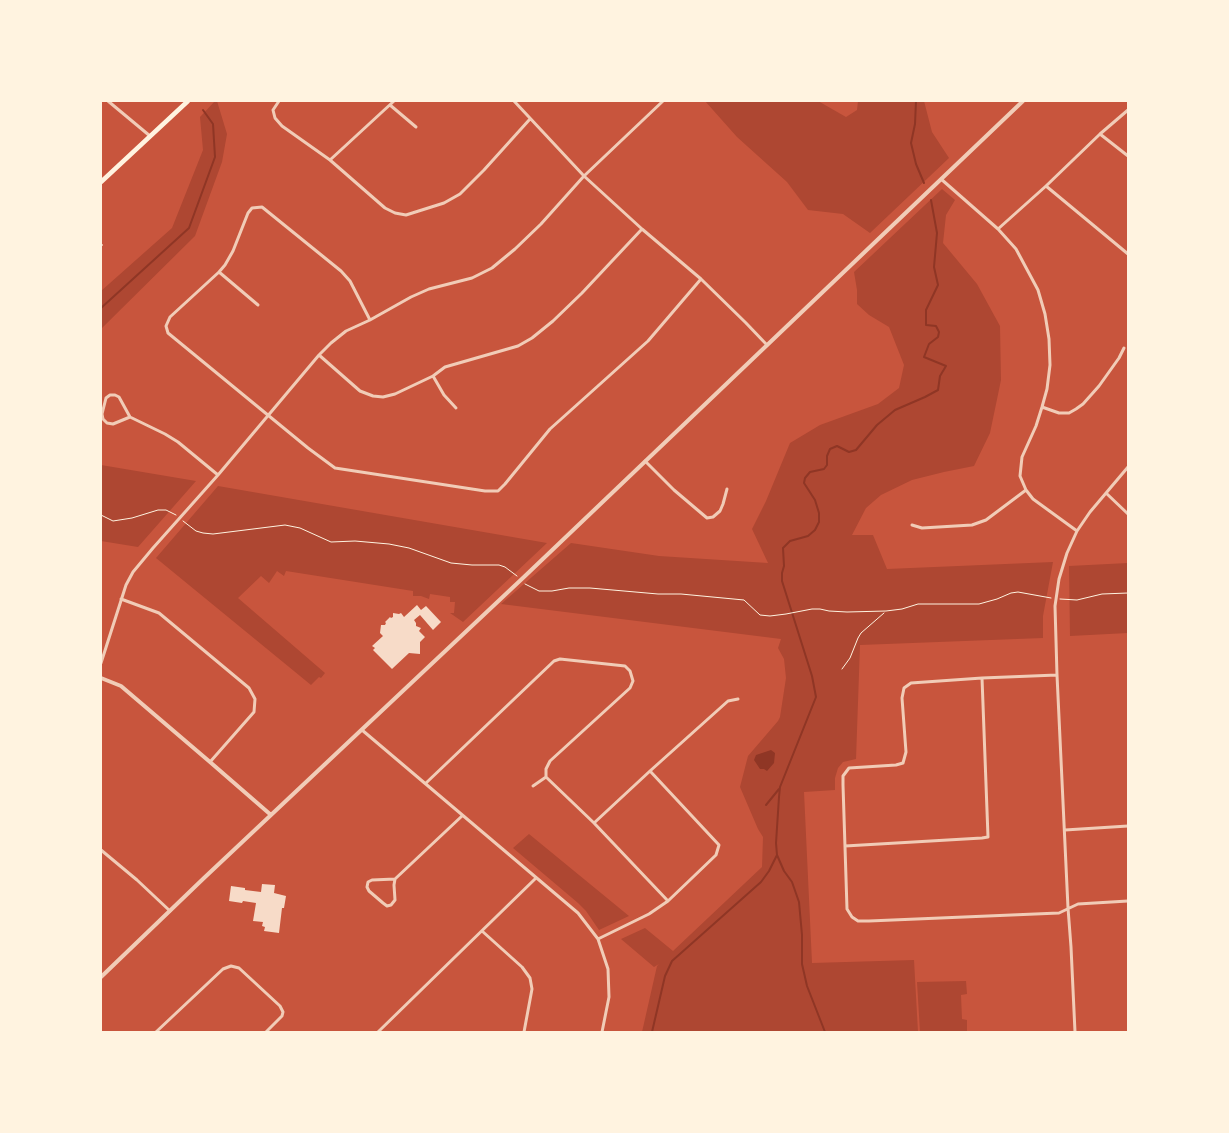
<!DOCTYPE html>
<style>
body{margin:0}
#map{position:relative;width:1229px;height:1133px;overflow:hidden;background:#c8553d;font-family:"Open Sans",sans-serif}
canvas{display:block}
.frame{position:absolute;inset:0;border:102px solid #fff3e0;pointer-events:none}
</style>
<div id="map">
<canvas width="1229" height="1133"></canvas>
<div class="frame"></div>
</div>
<script>
const context = document.querySelector('canvas').getContext('2d');
context.lineJoin = 'round';
function fill(path, color) { context.fillStyle = color; context.fill(path, 'evenodd'); }
const toPath = rows => new Path2D(rows.map(r => 'M' + r).join(''));
function trace(path, color, width, dash) { context.strokeStyle = color; context.lineWidth = width; context.lineCap = dash ? 'butt' : 'round'; context.setLineDash(dash || []); context.stroke(path); }
fill(toPath([
 [215,101,217,101,227,134,222,162,195,236,101,329,101,291,172,228,203,150,200,117],
 [705,101,818,101,846,117,857,110,858,101,924,101,932,132,949,158,870,233,843,214,808,210,787,182,737,137],
 [942,189,955,200,946,215,943,243,977,284,1000,326,1001,380,990,433,974,466,944,472,912,480,881,495,866,508,852,535,873,535,887,569,1053,562,1043,616,1043,638,860,645,856,759,843,762,838,768,835,778,835,790,804,792,812,963,914,960,918,1032,642,1032,657,966,659,964,654,967,621,939,645,928,673,951,762,867,763,837,758,829,740,787,748,756,778,721,780,717,786,678,784,659,778,648,781,639,501,604,571,543,659,556,768,563,752,529,766,501,790,443,820,425,878,404,899,388,904,365,889,327,869,315,857,304,857,290,854,272],
 [101,465,196,481,138,547,101,541],
 [218,486,547,543,463,622,450,613,454,613,455,602,450,602,450,597,430,594,429,599,421,596,413,596,413,591,286,571,284,576,277,571,269,583,261,576,238,598,325,673,321,678,319,677,311,685,156,558],
 [1128,563,1128,633,1070,636,1069,566],
 [529,834,629,916,599,930,586,911,578,903,513,848],
 [966,981,967,994,961,995,962,1019,967,1020,967,1032,920,1032,917,982]
]), '#ae4732');
fill(toPath([
 [771,750,775,753,774,763,767,771,764,769,760,769,754,760,756,755]
]), '#8f3625');
trace(toPath([
 [916,101,915,124,911,143,916,164,924,183],
 [101,308,189,228,215,157,213,124,203,110],
 [766,805,779,789],
 [652,1032,665,976,672,961,761,882,769,871,777,855],
 [825,1032,807,986,802,964,802,935,799,902,792,882,784,871,777,855,776,843,779,797,780,787,816,697,812,676,782,581,782,573,784,566,783,548,790,541,808,536,815,530,819,522,819,513,815,500,804,483,805,478,810,472,824,469,827,465,827,456,830,449,837,446,849,452,856,450,877,425,895,410,925,397,938,390,940,376,946,366,924,357,929,344,938,337,939,332,936,326,926,325,926,310,938,285,934,267,937,233,931,200]
]), '#8f3625', 2);
fill(toPath([
 [417,605,421,610,426,606,441,622,433,630,420,615,414,620,416,623,416,626,421,628,419,631,425,637,420,642,420,654,409,653,392,669,373,650,375,648,372,646,383,636,380,633,381,625,385,625,386,623,385,622,390,617,391,618,393,617,393,613,399,614,401,613,404,617],
 [262,884,275,885,274,893,286,896,284,908,282,908,279,933,264,931,265,927,262,926,263,922,253,921,256,903,243,901,242,903,229,901,231,886,245,888,245,890,261,892]
]), '#f7dbc8');
trace(toPath([
 [101,515,113,521,132,518,158,510,166,510,176,515],
 [183,521,196,531,203,533,213,534,285,525,300,528,331,542,355,541,389,544,409,548,451,563,472,565,499,565,505,567,517,576],
 [525,584,539,591,552,591,569,588,590,588,658,594,681,594,744,600,760,615,770,616,786,614,812,609,820,609,829,611,847,612,886,611,902,609,918,604,979,604,997,599,1011,593,1018,592,1051,598],
 [1060,599,1077,600,1102,594,1128,593],
 [842,669,850,658,858,638,861,633,884,613]
]), '#fff3e0', 1);
trace(toPath([
 [101,245,102,245]
]), '#f1ccb7', 2);
trace(toPath([
 [108,101,150,136],
 [279,101,273,110,275,118,282,126,330,160,385,208,395,213,406,215,444,203,460,194,484,170,530,119],
 [514,101,584,176,642,229,701,279,746,323,767,345],
 [390,105,416,127],
 [1100,134,1128,156],
 [330,160,394,101],
 [941,179,998,229,1016,249,1038,290,1045,314,1049,339,1050,365,1047,389,1042,407,1036,426,1022,457,1020,476,1026,490,1033,499,1077,531],
 [1046,186,1128,254],
 [998,229,1046,186,1100,134,1128,110],
 [219,272,258,305],
 [370,320,350,281,341,271,262,207,252,208,248,213,233,251,225,265,219,272,170,317,166,326,168,333,308,448,335,468,485,491,498,491,505,484,550,429,648,341,701,279],
 [319,355,360,391,373,396,383,397,395,394,433,376,445,367,518,346,532,338,553,321,582,293,642,229],
 [433,376,444,395,456,408],
 [1042,407,1059,413,1069,413,1076,409,1083,404,1099,386,1119,358,1124,348],
 [130,417,119,397,115,395,110,395,106,398,102,414,103,419,107,423,113,424,130,417,165,434,178,442,218,475],
 [645,461,674,490,707,518,713,517,720,511,723,504,727,489],
 [1106,493,1128,514],
 [912,525,922,528,972,525,986,520,1026,490],
 [121,599,159,613,249,688,255,699,254,712,210,762],
 [101,663,126,585,133,572,153,548,218,475,319,355,331,343,346,331,370,320,411,297,429,289,472,278,492,268,515,249,541,224,584,176,663,101],
 [1057,675,982,678,911,683,904,688,902,698,906,752,903,763,896,765,849,768,843,776,843,785,847,909,852,917,858,921,869,921,1059,913,1078,904,1128,901],
 [362,730,578,913,598,939,608,969,609,997,602,1032],
 [546,777,594,823,668,901],
 [426,783,554,661,560,659,625,666,630,671,633,681,630,688,550,761,546,769,546,777],
 [533,786,546,777],
 [594,823,650,771,728,701,738,699],
 [1065,830,1128,826],
 [845,846,982,838,988,837,982,678],
 [101,850,137,880,170,911],
 [395,879,372,880,368,882,367,887,369,891,383,903,387,906,391,905,395,900,394,885,395,879,462,816],
 [482,931,522,967,530,978,532,989,524,1032],
 [598,939,649,914,668,901,716,855,719,845,650,771],
 [156,1032,223,969,231,966,239,968,280,1006,283,1012,282,1016,266,1032],
 [378,1032,536,878],
 [1075,1032,1071,947,1068,908,1057,675,1055,606,1059,579,1067,553,1077,531,1090,512,1128,467]
]), '#f1ccb7', 3);
trace(toPath([
 [101,678,121,686,210,762,271,815],
 [101,977,204,878,525,576,1023,101]
]), '#f1ccb7', 4);
trace(toPath([
 [101,182,188,101]
]), '#fff3e0', 4.5);
</script>
